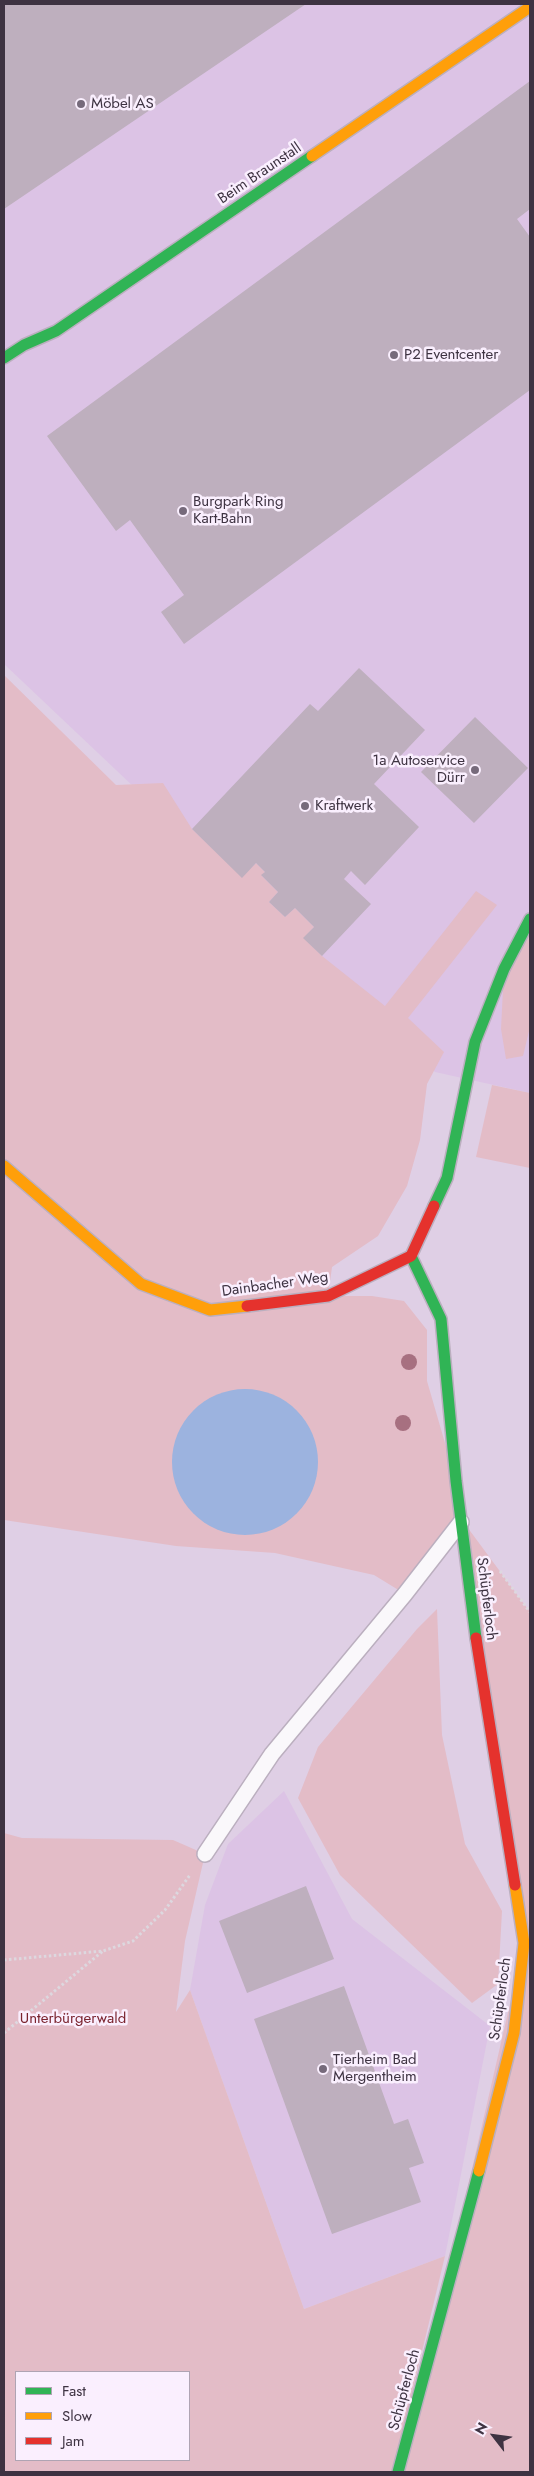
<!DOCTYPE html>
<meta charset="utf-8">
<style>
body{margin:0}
#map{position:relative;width:534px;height:2476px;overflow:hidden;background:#dfcfe5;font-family:Jost,sans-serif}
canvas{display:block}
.frame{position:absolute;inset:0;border:5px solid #3e3342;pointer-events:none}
.legend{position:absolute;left:15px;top:2371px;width:175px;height:90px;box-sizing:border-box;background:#faeffe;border:1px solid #afa4b3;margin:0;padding:6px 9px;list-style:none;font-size:15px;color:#3e3342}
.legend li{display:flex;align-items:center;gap:10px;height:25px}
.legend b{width:25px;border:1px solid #afa4b3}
.north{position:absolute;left:469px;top:2411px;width:50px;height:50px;-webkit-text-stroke:4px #faeffe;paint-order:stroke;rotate:300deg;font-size:14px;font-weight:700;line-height:20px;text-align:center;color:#3e3342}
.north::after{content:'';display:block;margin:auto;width:18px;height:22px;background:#3e3342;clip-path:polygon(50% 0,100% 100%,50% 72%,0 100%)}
</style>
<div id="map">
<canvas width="534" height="2476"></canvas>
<div class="frame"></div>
<ul class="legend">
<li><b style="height:6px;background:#30b455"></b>Fast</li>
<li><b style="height:6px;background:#ff9f0a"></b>Slow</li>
<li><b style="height:6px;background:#e5322d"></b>Jam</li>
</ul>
<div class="north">N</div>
</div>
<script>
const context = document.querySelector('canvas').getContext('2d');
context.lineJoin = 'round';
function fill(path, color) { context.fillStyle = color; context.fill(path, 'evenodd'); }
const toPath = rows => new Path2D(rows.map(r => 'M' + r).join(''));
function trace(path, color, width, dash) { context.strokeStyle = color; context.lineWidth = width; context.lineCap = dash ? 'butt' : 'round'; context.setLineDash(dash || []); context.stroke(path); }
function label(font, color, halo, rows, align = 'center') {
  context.font = font + ' Jost,sans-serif'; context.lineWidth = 5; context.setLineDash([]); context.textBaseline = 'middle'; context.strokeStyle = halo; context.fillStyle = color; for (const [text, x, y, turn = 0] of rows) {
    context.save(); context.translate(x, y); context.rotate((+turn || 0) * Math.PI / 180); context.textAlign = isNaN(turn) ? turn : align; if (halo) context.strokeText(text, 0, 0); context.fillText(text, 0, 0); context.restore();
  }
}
fill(toPath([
 [4,4,530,4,530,1093,435,1072,4,664],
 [284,1791,352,1919,490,2026,445,2256,304,2309,190,1990,205,1905,228,1844]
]), '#dcc3e5');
fill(toPath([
 [4,675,116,785,163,783,192,829,242,877,256,863,265,872,262,876,278,892,269,902,285,917,295,908,314,927,304,938,322,956,385,1006,476,891,497,905,408,1018,444,1052,427,1084,420,1140,407,1186,378,1236,332,1267,328,1296,372,1296,404,1301,427,1330,427,1381,456,1481,462,1520,530,1612,530,2472,402,2472,524,1943,462,1521,405,1594,374,1575,275,1553,176,1546,4,1520],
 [530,919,530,1027,523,1056,506,1059,501,1029,504,969],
 [492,1085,530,1093,530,1168,476,1157],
 [437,1609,442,1735,465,1844,502,1911,498,1984,472,2003,340,1875,298,1798,318,1747,417,1629],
 [4,1833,22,1838,173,1840,205,1854,185,1941,176,2012,190,1990,304,2309,445,2256,393,2472,4,2472],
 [16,2372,189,2372,189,2460,16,2460]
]), '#e3bcc7');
fill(toPath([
 '172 1462a73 73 0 1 1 146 0a73 73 0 1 1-146 0Z'
]), '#9cb3df');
fill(toPath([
 [4,4,306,4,4,209],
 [530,81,530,209,517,219,530,237,530,390,184,644,161,612,184,595,130,520,116,531,47,436],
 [359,668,425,730,374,784,419,827,365,885,351,871,344,879,371,904,322,956,303,938,314,927,295,908,285,917,269,902,278,892,261,875,265,872,256,863,242,878,192,829,310,704,318,711],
 [475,717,528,768,474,823,421,772],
 [306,1886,334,1959,247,1993,219,1921],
 [344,1986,394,2124,408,2119,424,2163,409,2168,421,2202,332,2234,254,2019]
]), '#beafbe');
const lane = toPath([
 [205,1854,272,1754,405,1594,461,1522]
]);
const fast = toPath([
 [4,358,24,345,56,331,312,156],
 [434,1206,447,1178,475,1042,504,969,530,919],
 [411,1256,441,1319,456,1481,476,1638],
 [398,2472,479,2171]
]);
const slow = toPath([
 [312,156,530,7],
 [4,1166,141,1284,210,1310,247,1306],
 [479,2171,514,2033,524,1943,515,1885]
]);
const jam = toPath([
 [247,1306,328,1296,411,1256,434,1206],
 [476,1638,515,1885]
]);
trace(lane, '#bbafbf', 18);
trace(fast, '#bbafbf', 14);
trace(slow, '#bbafbf', 14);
trace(jam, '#bbafbf', 14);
trace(toPath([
 [500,1571,530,1612],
 [4,1960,103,1951,133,1941,165,1910,190,1875],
 [4,2033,103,1951]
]), '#ddd8df', 3, [2.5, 2.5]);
trace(lane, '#faf8fb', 15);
trace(fast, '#30b455', 11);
trace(slow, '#ff9f0a', 11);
trace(jam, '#e5322d', 11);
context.fillStyle = '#a77080';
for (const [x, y] of [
 [409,1362],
 [403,1423]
]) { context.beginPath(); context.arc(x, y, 8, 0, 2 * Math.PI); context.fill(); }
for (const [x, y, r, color] of [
 [81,104,5,"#766a7b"],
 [394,355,5,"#766a7b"],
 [183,511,5,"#766a7b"],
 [475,770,5,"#766a7b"],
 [305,806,5,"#766a7b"],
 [323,2069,5,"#766a7b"]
]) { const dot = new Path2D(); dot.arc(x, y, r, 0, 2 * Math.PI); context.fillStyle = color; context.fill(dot); trace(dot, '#faeffe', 2); }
label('15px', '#3e3342', '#faeffe', [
 ["Möbel AS",91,104],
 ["P2 Eventcenter",404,355],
 ["Burgpark Ring",193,502],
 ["Kart-Bahn",193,519],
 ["1a Autoservice",465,761,"right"],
 ["Dürr",465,778,"right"],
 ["Kraftwerk",315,806],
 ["Tierheim Bad",333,2060],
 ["Mergentheim",333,2077]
], 'left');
label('15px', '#3e3342', '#faeffe', [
 ["Beim Braunstall",260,174,-34],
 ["Dainbacher Weg",275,1285,-8],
 ["Schüpferloch",486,1599,83],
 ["Schüpferloch",501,1999,-82],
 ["Schüpferloch",405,2390,-75]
]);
label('15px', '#7a232e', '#faeffe', [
 ["Unterbürgerwald",73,2019]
]);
</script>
